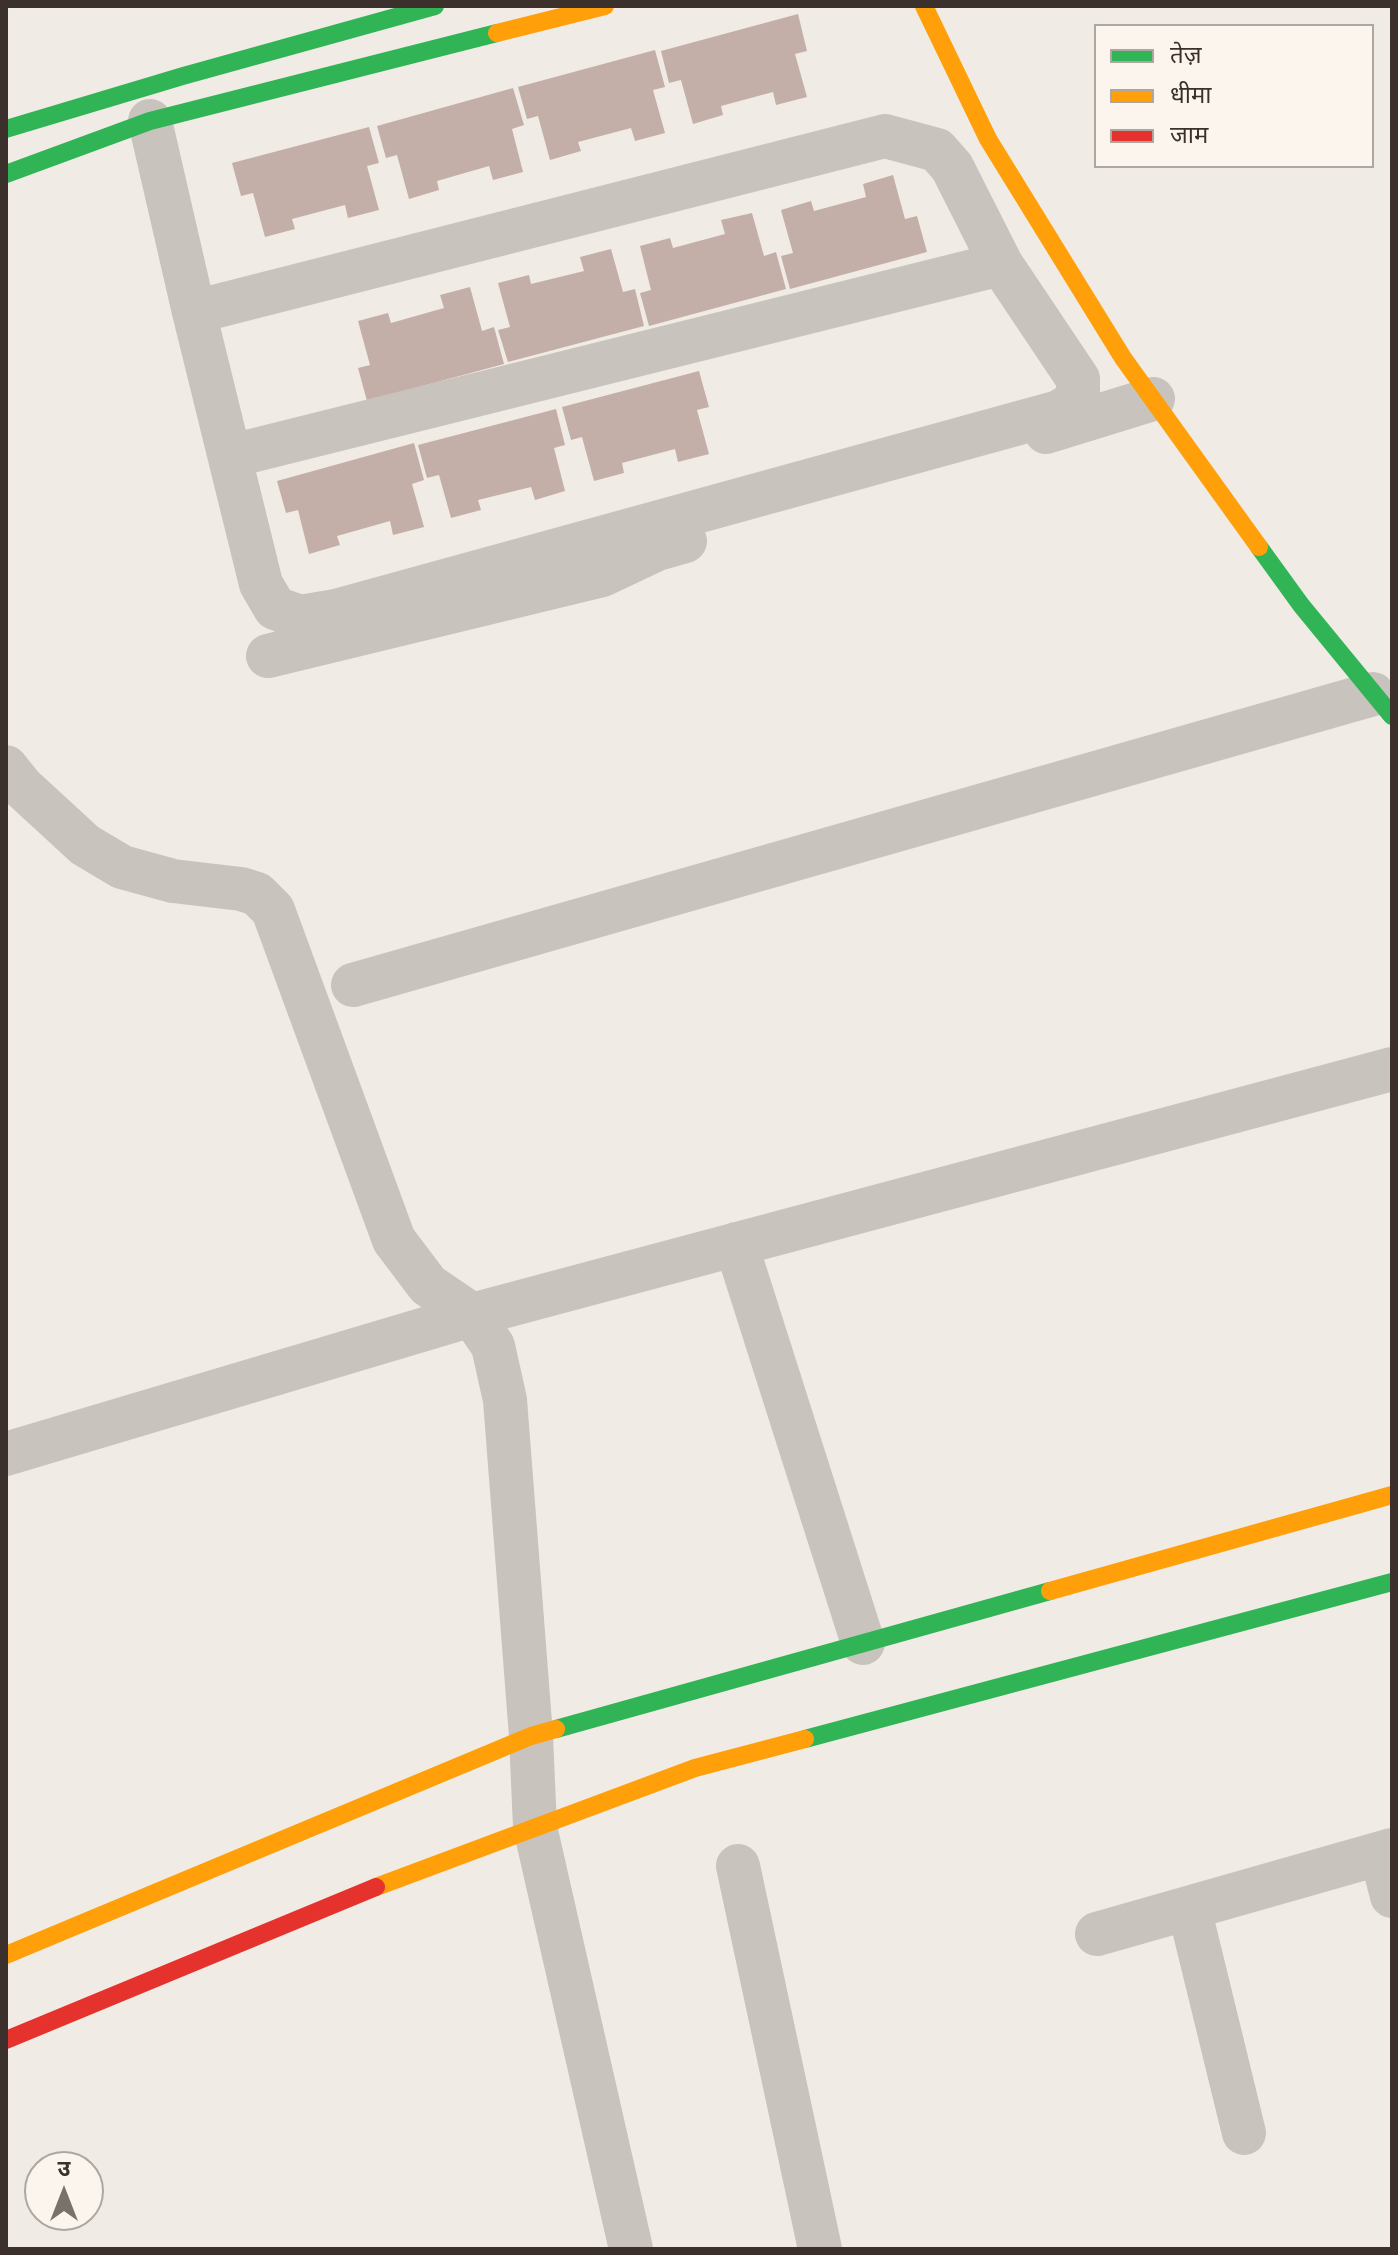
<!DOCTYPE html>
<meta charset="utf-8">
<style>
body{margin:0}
#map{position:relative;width:1398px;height:2255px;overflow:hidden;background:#f0ebe5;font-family:Cabin,"Noto Sans Devanagari",sans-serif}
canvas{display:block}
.frame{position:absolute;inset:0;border:8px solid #3b302b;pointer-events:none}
.legend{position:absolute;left:1094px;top:24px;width:280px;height:144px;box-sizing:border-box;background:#fbf5ee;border:2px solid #aea6a0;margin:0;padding:10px 14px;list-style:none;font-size:24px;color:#3b302b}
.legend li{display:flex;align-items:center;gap:16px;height:40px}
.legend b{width:40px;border:2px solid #aea6a0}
.north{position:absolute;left:24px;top:2151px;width:80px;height:80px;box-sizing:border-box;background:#fbf5ee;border:2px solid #aea6a0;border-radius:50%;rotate:0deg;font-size:22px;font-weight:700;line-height:32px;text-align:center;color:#3b302b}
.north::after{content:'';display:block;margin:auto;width:28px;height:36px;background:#7a716c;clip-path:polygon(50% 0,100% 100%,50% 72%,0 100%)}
</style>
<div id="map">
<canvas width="1398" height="2255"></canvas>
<div class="frame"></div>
<ul class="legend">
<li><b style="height:10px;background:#30b455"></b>तेज़</li>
<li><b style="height:10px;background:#ff9f0a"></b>धीमा</li>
<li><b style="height:10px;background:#e5322d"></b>जाम</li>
</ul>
<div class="north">उ</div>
</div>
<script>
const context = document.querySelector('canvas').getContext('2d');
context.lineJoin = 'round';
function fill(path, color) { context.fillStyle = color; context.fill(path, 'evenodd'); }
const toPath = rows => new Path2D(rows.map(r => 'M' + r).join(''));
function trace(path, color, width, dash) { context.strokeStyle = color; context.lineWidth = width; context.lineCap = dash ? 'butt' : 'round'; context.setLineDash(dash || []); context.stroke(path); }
fill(toPath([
 [798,14,807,51,795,54,807,97,776,105,773,92,721,106,723,115,693,124,681,80,669,83,661,51],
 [655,50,665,87,653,90,665,133,635,141,631,128,578,142,581,151,550,160,538,116,527,119,518,87],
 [513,88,524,125,512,129,523,172,493,180,489,166,437,181,439,190,409,199,397,155,386,158,377,126],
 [369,127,379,163,367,166,379,210,348,218,345,205,292,219,295,229,265,237,253,193,241,196,232,163],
 [893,175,905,219,917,216,927,252,790,289,781,256,793,253,781,210,811,201,814,211,866,197,863,184],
 [752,213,764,256,776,252,786,289,649,326,640,293,651,290,640,246,670,238,673,248,725,234,721,220],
 [611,249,623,292,635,289,644,326,508,362,498,330,510,327,498,283,529,275,531,284,584,271,580,257],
 [470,287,482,331,494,327,504,364,367,401,358,368,370,365,358,321,388,313,391,323,444,308,440,295],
 [699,371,709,407,697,410,709,454,678,462,675,449,622,463,624,473,594,481,582,437,571,440,562,407],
 [556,409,565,445,554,448,565,491,535,500,531,487,478,500,481,510,451,518,439,475,427,478,418,445],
 [414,443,424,480,412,484,424,527,393,535,390,521,337,536,340,545,309,554,298,510,286,513,277,481]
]), '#c3afa7');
trace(toPath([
 [150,121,194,312,261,584,275,608,300,617,336,611,1059,412,1072,404,1078,394,1078,379,1001,264,952,167,937,150,885,136,194,312],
 [1046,432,1153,399],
 [231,456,1001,264],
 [268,656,602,575,657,549,685,541],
 [6,767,22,787,85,845,122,867,173,881,241,889,257,894,273,910,394,1240,428,1285,472,1315,493,1346,505,1400,531,1736,535,1827,631,2249],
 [353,985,1373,694],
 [736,1244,863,1643],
 [6,1454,472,1315,1392,1069],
 [1381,1853,1392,1896],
 [738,1866,820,2249],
 [1189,1908,1244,2133],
 [1097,1934,1392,1850]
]), '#c9c3be', 44);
trace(toPath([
 [6,129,183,76,435,6],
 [6,174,150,121,497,33],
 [1259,547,1301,605,1392,716],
 [556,1729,1050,1591],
 [805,1739,1392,1582]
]), '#30b455', 18);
trace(toPath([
 [924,6,988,139,1123,358,1259,547],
 [497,33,605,6],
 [1050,1591,1392,1495],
 [376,1887,695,1768,805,1739],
 [6,1955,531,1736,556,1729]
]), '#ff9f0a', 18);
trace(toPath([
 [6,2040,376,1887]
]), '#e5322d', 18);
</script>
